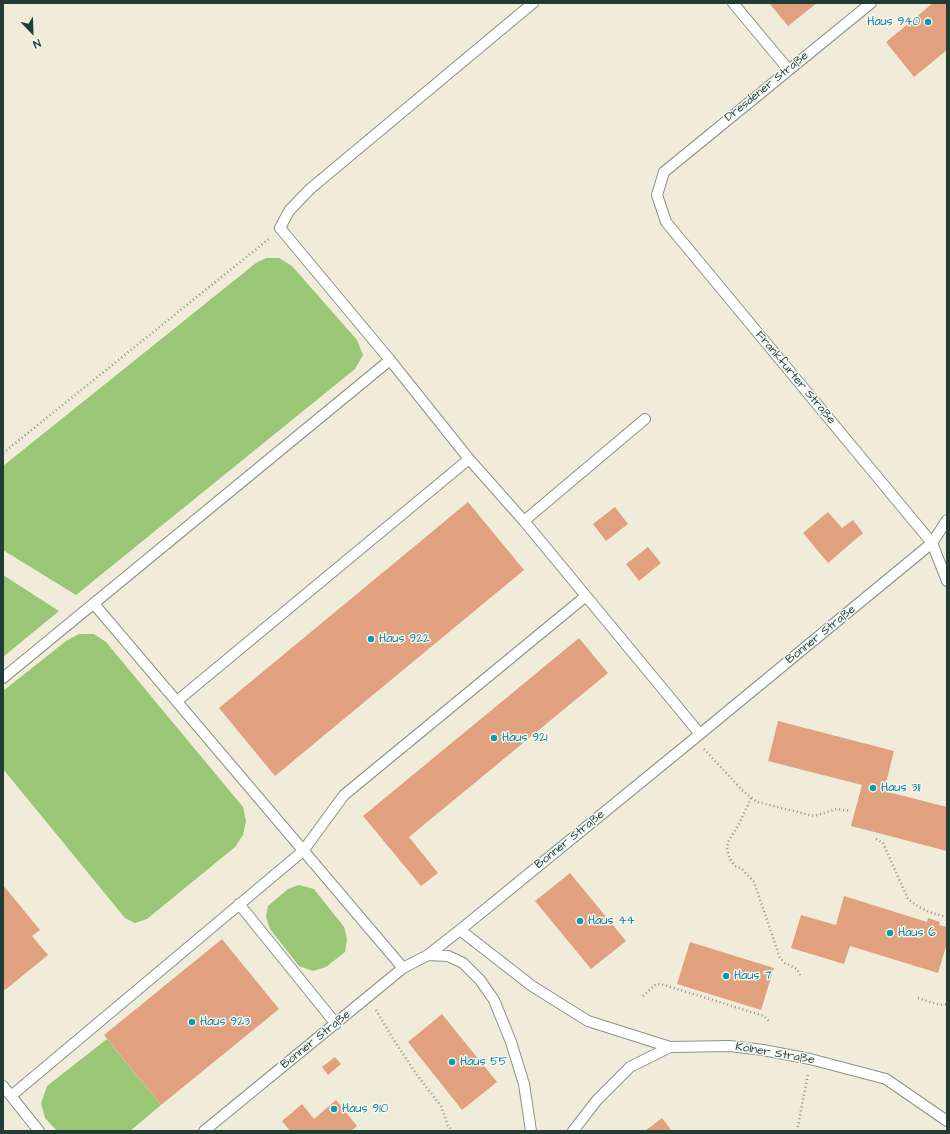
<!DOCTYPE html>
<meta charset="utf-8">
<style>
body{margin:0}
#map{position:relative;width:950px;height:1134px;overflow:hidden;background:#f1ecda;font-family:"Architects Daughter",sans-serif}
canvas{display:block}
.frame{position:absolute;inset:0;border:4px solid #1f3d34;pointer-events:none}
.north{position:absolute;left:12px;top:12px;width:40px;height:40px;-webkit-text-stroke:3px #f6f6f2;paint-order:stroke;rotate:157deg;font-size:11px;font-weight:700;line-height:16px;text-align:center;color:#1f3d34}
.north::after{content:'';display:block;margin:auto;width:14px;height:18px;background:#1f3d34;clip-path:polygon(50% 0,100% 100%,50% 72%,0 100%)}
</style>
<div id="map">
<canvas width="950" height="1134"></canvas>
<div class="frame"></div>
<div class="north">N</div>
</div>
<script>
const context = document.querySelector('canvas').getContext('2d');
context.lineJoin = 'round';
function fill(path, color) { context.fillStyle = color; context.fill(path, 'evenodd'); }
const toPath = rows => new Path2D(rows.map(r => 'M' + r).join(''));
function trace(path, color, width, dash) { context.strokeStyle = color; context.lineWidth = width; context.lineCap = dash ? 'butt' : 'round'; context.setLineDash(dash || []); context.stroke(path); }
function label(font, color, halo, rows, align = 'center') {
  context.font = font + ' "Architects Daughter",sans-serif'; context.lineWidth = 3; context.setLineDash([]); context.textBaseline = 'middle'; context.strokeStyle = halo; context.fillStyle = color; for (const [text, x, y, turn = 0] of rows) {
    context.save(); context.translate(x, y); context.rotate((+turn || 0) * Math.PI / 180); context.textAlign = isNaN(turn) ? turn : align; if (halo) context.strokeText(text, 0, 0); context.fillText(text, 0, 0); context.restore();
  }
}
fill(toPath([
 [266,258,279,258,292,266,357,340,363,355,355,369,76,595,3,550,3,466,256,263],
 [3,575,59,611,3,657],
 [79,634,94,634,106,642,243,807,246,821,243,835,235,847,147,919,135,923,125,918,3,769,3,691,66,641],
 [299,885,314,889,344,927,347,939,345,952,326,967,313,971,299,966,270,929,266,917,268,906,288,889],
 [107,1039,161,1105,130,1131,57,1131,45,1118,41,1103,47,1086]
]), '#99c775');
fill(toPath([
 [769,3,817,3,788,26],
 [933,3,947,3,947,50,914,77,886,42],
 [468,502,524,570,275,776,219,708],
 [615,507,628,524,606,541,593,524],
 [828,512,842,528,853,520,863,533,828,563,803,533],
 [648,547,661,563,639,581,626,564],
 [579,638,608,673,409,837,438,873,421,886,363,816],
 [778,721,894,751,884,791,947,807,947,851,851,826,862,785,768,761],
 [570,873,626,941,591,969,535,901],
 [3,885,40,930,32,936,48,955,5,990,3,988],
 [844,896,927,922,928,918,940,922,939,925,947,927,947,943,938,973,850,946,844,964,791,948,801,915,836,925],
 [222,939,279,1009,161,1105,104,1035],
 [690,942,774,968,761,1010,677,984],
 [442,1014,497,1082,462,1110,408,1042],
 [335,1057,341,1064,328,1075,322,1067],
 [336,1100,357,1126,351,1131,290,1131,282,1121,302,1104,314,1119],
 [662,1118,672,1131,645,1131]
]), '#e1a17f');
const service = toPath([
 [733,3,788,69],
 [871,3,664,172,657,195,666,222,932,543,947,581],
 [390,360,280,228,289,211,310,189,533,3],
 [524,521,645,419],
 [94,604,403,968],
 [3,678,390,360,469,459,524,521,700,734],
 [177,701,469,459],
 [239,904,336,1024],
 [460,930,532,986,588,1021,670,1047],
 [428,955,448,956,463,963,480,980,494,1000,511,1042,524,1084,531,1131],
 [3,1086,39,1131],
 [11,1096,303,851,344,795,586,596],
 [204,1131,403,968,428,955,460,930,700,734,932,543,947,520],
 [573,1131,597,1100,630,1067,670,1047,730,1046,763,1050,810,1059,886,1079,947,1121]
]);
trace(service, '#889487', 12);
trace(toPath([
 [3,453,270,238],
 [704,749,742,790,757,802,814,816,837,809,851,811],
 [751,798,739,824,728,842,727,850,730,859,735,866,742,869,754,882,780,958,785,963,797,969,801,977],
 [876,839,883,843,908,899,919,907,932,913,947,917],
 [643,996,656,984,661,984,764,1016,770,1022],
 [918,998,940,1005,947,1004],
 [376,1010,395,1042,417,1075,441,1106,448,1126,453,1131],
 [797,1131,808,1074]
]), '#889487', 2.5, [1, 3]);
trace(service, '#fff', 10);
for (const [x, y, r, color] of [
 [928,22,4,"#0f9aa8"],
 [371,639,4,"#0f9aa8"],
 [494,738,4,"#0f9aa8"],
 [873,788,4,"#0f9aa8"],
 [580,921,4,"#0f9aa8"],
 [890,933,4,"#0f9aa8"],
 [726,976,4,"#0f9aa8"],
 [192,1022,4,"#0f9aa8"],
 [452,1062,4,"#0f9aa8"],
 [334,1109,4,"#0f9aa8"]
]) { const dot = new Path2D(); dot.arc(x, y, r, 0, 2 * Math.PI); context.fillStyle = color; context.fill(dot); trace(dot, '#f6f6f2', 1.5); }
label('12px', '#0d838f', '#f6f6f2', [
 ["Haus 940",920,22,"right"],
 ["Haus 922",379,639],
 ["Haus 921",502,738],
 ["Haus 311",881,788],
 ["Haus 44",588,921],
 ["Haus 6",898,933],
 ["Haus 7",734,976],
 ["Haus 923",200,1022],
 ["Haus 55",460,1062],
 ["Haus 910",342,1109]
], 'left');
label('12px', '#1f3d34', '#f6f6f2', [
 ["Dresdener Straße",767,87,-39],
 ["Frankfurter Straße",795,378,50],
 ["Bonner Straße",821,635,-39],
 ["Bonner Straße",570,840,-39],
 ["Bonner Straße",316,1040,-39],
 ["Kölner Straße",775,1054,10]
]);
</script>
